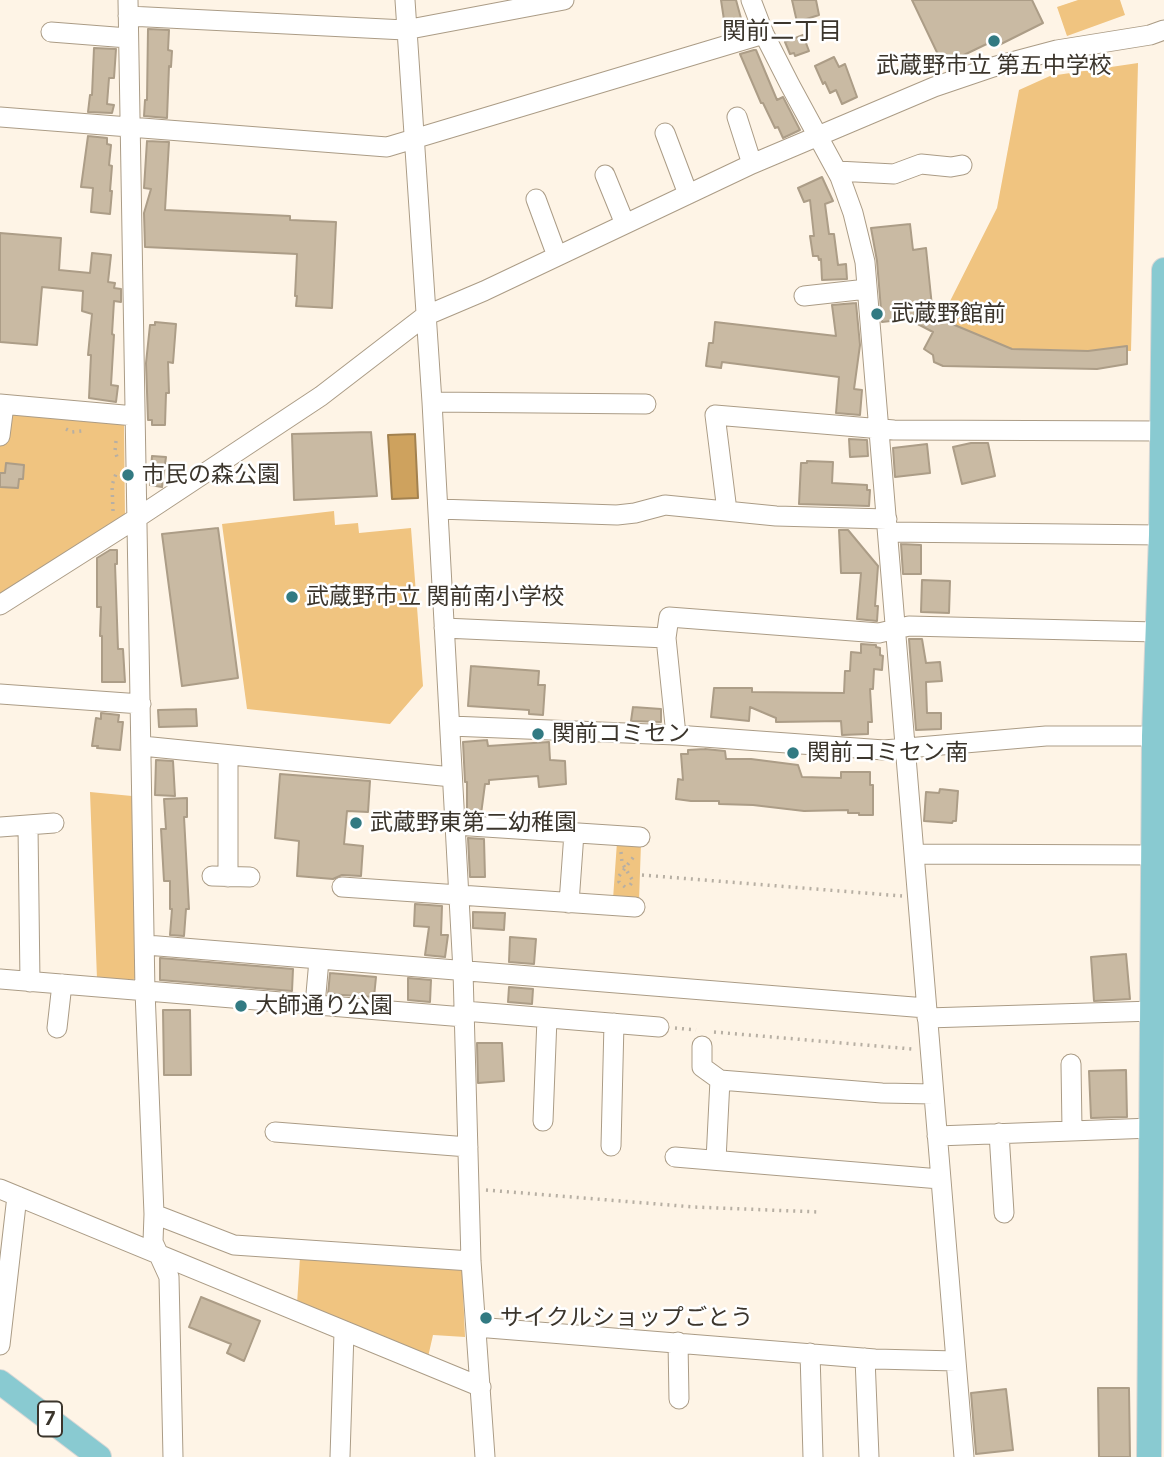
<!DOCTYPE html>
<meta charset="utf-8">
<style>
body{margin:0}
canvas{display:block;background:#fef4e6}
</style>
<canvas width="1164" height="1457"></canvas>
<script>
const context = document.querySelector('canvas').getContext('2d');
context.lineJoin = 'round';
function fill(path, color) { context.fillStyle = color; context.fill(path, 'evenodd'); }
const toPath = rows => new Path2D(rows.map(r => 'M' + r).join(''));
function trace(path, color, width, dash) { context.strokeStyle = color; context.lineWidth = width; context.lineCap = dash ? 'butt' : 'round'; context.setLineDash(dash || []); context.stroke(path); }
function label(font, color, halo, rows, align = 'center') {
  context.font = font + ' Karla,"Noto Sans JP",sans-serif'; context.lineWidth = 5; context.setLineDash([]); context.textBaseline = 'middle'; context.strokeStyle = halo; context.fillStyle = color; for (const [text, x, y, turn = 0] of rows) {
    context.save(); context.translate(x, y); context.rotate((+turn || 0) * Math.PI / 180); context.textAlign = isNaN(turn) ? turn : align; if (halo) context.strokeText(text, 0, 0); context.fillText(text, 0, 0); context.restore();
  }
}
fill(toPath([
 [1078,0,1120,0,1125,15,1067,36,1057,7],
 [1138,63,1131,351,1012,349,941,319,997,208,1019,90,1050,76],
 [0,411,124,422,125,519,0,598],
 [334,511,335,525,358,523,359,533,411,528,423,686,390,724,247,709,222,524],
 [90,792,132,796,137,976,131,982,97,979],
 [617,842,641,843,639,901,613,899],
 [300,1257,462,1268,465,1337,433,1335,428,1357,297,1304]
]), '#f0c480');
const water = toPath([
 [415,434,418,498,392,499,388,435,415,434]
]);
fill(water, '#cea25e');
trace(water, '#a2814f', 2);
const building = toPath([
 [721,0,736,0,742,22,746,21,748,26,726,33,721,0],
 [792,0,816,0,819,15,797,22,792,0],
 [912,0,1032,0,1043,23,997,46,995,40,943,65,912,0],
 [148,29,169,30,168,50,172,51,171,67,169,66,167,118,144,116,145,100,147,100,148,29],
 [803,35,809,51,795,56,794,53,790,54,785,42,803,35],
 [94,48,116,49,114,78,109,78,107,104,114,105,112,113,88,112,90,95,92,95,94,48],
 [754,50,756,50,777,100,783,97,800,130,783,138,778,127,775,128,763,103,761,103,740,54,754,50],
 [834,57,839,67,845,64,857,97,842,104,836,90,830,93,825,82,823,84,815,66,834,57],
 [88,136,107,138,107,144,111,145,109,165,112,166,110,191,112,191,110,214,91,212,93,188,81,187,88,136],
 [147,141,169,142,165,210,290,216,290,220,336,222,332,308,296,306,297,296,295,296,297,254,145,247,144,213,151,189,144,188,147,141],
 [822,177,833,201,825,204,829,234,834,234,838,265,846,264,847,279,822,280,821,259,819,260,818,256,813,256,810,236,814,236,810,200,804,202,798,188,822,177],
 [910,224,913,250,926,248,933,316,1012,349,1088,351,1127,346,1127,364,1097,369,943,366,934,362,933,355,924,349,933,332,908,319,882,322,877,261,871,228,910,224],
 [0,233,61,238,59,270,90,273,92,253,111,255,108,282,115,283,114,288,121,289,121,302,114,301,112,334,114,335,111,385,118,386,116,402,89,398,91,355,88,355,92,314,82,311,83,291,42,287,37,345,0,342,0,233],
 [856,303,860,345,854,389,862,390,860,415,836,413,839,377,722,362,721,368,706,366,709,343,713,343,715,322,836,336,832,305,856,303],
 [155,322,176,324,173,363,168,362,169,393,166,393,165,425,152,425,152,420,148,420,146,363,150,325,155,325,155,322],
 [371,432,377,496,294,500,292,434,371,432],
 [849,439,867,440,868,456,850,457,849,439],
 [971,443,988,443,995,476,962,484,953,447,971,443],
 [927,444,930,473,895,477,893,448,927,444],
 [152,456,166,457,162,487,150,485,152,456],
 [807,461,833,462,832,483,867,485,867,490,870,490,869,506,799,504,801,463,807,463,807,461],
 [6,463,24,465,23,479,19,479,18,488,0,487,0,473,5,473,6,463],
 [218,528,238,678,182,686,162,534,218,528],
 [839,530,848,530,878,566,875,606,878,606,877,621,857,619,861,573,841,573,839,530],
 [901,544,921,545,921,574,903,574,901,544],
 [110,550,117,550,117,564,115,564,118,649,123,649,125,682,102,682,102,636,100,636,101,607,97,607,97,558,110,550],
 [922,580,950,581,949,613,921,612,922,580],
 [909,639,922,639,926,663,940,662,942,681,926,682,927,713,941,713,941,729,916,730,909,639],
 [861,644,876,645,876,647,880,648,880,655,883,656,882,670,874,669,873,689,870,689,872,722,868,722,868,734,842,735,841,721,776,722,776,718,750,707,749,721,711,717,714,688,752,688,752,692,844,693,845,671,850,671,851,652,861,653,861,644],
 [471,666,539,671,538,685,545,685,543,715,529,714,529,710,468,706,471,666],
 [633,707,661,709,661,722,631,721,633,707],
 [196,709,197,726,159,727,158,710,196,709],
 [101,713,119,715,118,722,123,722,120,750,97,748,98,746,92,746,96,718,101,719,101,713],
 [487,740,488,746,549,742,550,760,565,761,566,784,539,787,538,776,489,780,489,784,485,784,481,814,467,813,467,782,465,782,463,742,487,740],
 [705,749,725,751,726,759,751,759,798,765,802,777,841,778,841,772,870,772,870,785,873,785,873,815,859,815,859,813,848,813,848,810,804,811,753,805,719,804,719,801,691,801,676,799,678,779,683,780,681,754,688,754,688,750,705,749],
 [156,760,173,761,175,796,155,795,156,760],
 [280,774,370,781,368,812,347,811,344,844,363,846,361,876,342,875,333,879,297,876,299,841,275,838,280,774],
 [940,789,958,791,956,821,953,821,952,823,924,821,926,792,939,793,940,789],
 [187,798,187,817,184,817,189,909,186,909,184,936,170,935,172,909,170,909,170,881,164,881,161,829,166,829,164,799,187,798],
 [468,838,484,839,485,877,470,877,468,838],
 [415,904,442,906,441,935,448,935,445,957,425,955,429,927,414,926,415,904],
 [473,912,505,913,504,930,473,928,473,912],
 [510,937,536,939,534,964,509,962,510,937],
 [1126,954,1130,999,1094,1001,1091,957,1126,954],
 [160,958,293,969,292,991,160,980,160,958],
 [330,973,376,977,374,997,328,994,330,973],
 [408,978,431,980,430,1002,408,1000,408,978],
 [509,987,533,989,532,1004,508,1002,509,987],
 [163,1010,190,1010,191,1075,164,1075,163,1010],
 [477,1043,502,1043,504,1081,478,1083,477,1043],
 [1126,1070,1127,1117,1091,1118,1089,1071,1126,1070],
 [201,1297,260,1321,244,1361,227,1353,231,1344,189,1327,201,1297],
 [1098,1388,1129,1388,1130,1457,1099,1457,1098,1388],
 [1006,1389,1013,1450,976,1454,971,1393,1006,1389]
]);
fill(building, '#c9baa3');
trace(building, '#ac9d87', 2);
const minor = toPath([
 [128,0,145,991,154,1214,153,1242,169,1277,173,1457],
 [405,0,432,402,463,971,471,1261,485,1457],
 [751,0,764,34,790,85,840,177,853,213,865,262,964,1457],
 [128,16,405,30,564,0],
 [51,32,128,38],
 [0,117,387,147,764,34],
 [737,117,752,164],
 [665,133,688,194],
 [837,171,894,174,921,164,951,167,962,165],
 [605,175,625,224],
 [536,199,557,256],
 [804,296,867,289],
 [432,402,646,404],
 [0,404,135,416],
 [0,436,4,405],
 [438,509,617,515,635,513,665,505,776,516,887,519],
 [727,511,715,415,894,430,1162,431],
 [888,532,1161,535],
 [0,605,137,518,321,396,425,316,484,291,752,164,934,87,993,67,1057,50,1150,35,1164,30],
 [444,628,666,638],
 [0,694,141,704],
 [450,726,676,735,884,750,1046,736,1154,736],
 [676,735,666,638,669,617,879,633,909,626,1157,632],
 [142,746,452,777],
 [228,755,228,877],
 [455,825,640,837],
 [0,827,54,823],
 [28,827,30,982],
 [914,854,1154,855],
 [212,876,250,877],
 [342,887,635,907],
 [569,903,574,833],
 [146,945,926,1008],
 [0,979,464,1017],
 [315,1005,319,960],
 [464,1011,659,1027],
 [927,1018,1154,1011],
 [57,1028,62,984],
 [702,1046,702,1067,720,1080],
 [1071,1064,1072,1129],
 [543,1121,547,1018],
 [275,1132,468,1147],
 [999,1133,1004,1213],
 [937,1136,1152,1128],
 [611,1146,614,1023],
 [675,1157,940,1179],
 [716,1160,720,1080,882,1093,933,1094],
 [0,1189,481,1387],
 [154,1214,234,1245,471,1261],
 [476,1327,875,1359,956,1361],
 [678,1342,679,1399],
 [0,1345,17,1196],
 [810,1353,813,1457],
 [865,1358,869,1457],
 [340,1457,344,1332]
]);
const major = toPath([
 [0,1382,99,1457],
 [1149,1457,1154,736,1161,535,1164,270]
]);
trace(minor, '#ab9c86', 21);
trace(major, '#d8d7d5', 26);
trace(toPath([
 [66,429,72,432,82,431],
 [116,441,115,451,117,457],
 [113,511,112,485,117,471],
 [621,852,622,863,633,881,628,888],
 [642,875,902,896],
 [625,887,619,882,619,876,635,855],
 [675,1028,696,1030],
 [714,1032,912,1049],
 [486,1190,694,1207,819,1212]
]), '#b7afa3', 3.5, [2, 5]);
trace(minor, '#fff', 19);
trace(major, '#89cad1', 24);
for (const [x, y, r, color] of [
 [994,41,7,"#327a82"],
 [877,314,7,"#327a82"],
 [128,475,7,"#327a82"],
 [292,597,7,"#327a82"],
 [538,734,7,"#327a82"],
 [793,753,7,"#327a82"],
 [356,823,7,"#327a82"],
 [241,1006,7,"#327a82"],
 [486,1318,7,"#327a82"]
]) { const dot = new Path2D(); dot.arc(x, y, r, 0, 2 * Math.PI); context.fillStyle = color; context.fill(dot); trace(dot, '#fff', 2.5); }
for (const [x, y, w] of [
 [50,1419,24]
]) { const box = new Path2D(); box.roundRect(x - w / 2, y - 17.5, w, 35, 5); context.fillStyle = '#fff'; context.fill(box); trace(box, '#3b352c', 2); }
label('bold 21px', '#3b352c', null, [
 ["7",50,1419]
]);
label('23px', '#3b352c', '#fff', [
 ["武蔵野市立 第五中学校",994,66,"center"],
 ["武蔵野館前",891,314],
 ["市民の森公園",142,475],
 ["武蔵野市立 関前南小学校",306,597],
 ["関前コミセン",552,734],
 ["関前コミセン南",807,753],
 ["武蔵野東第二幼稚園",370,823],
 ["大師通り公園",255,1006],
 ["サイクルショップごとう",500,1318]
], 'left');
label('24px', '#3b352c', '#fff', [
 ["関前二丁目",782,32]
]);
</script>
